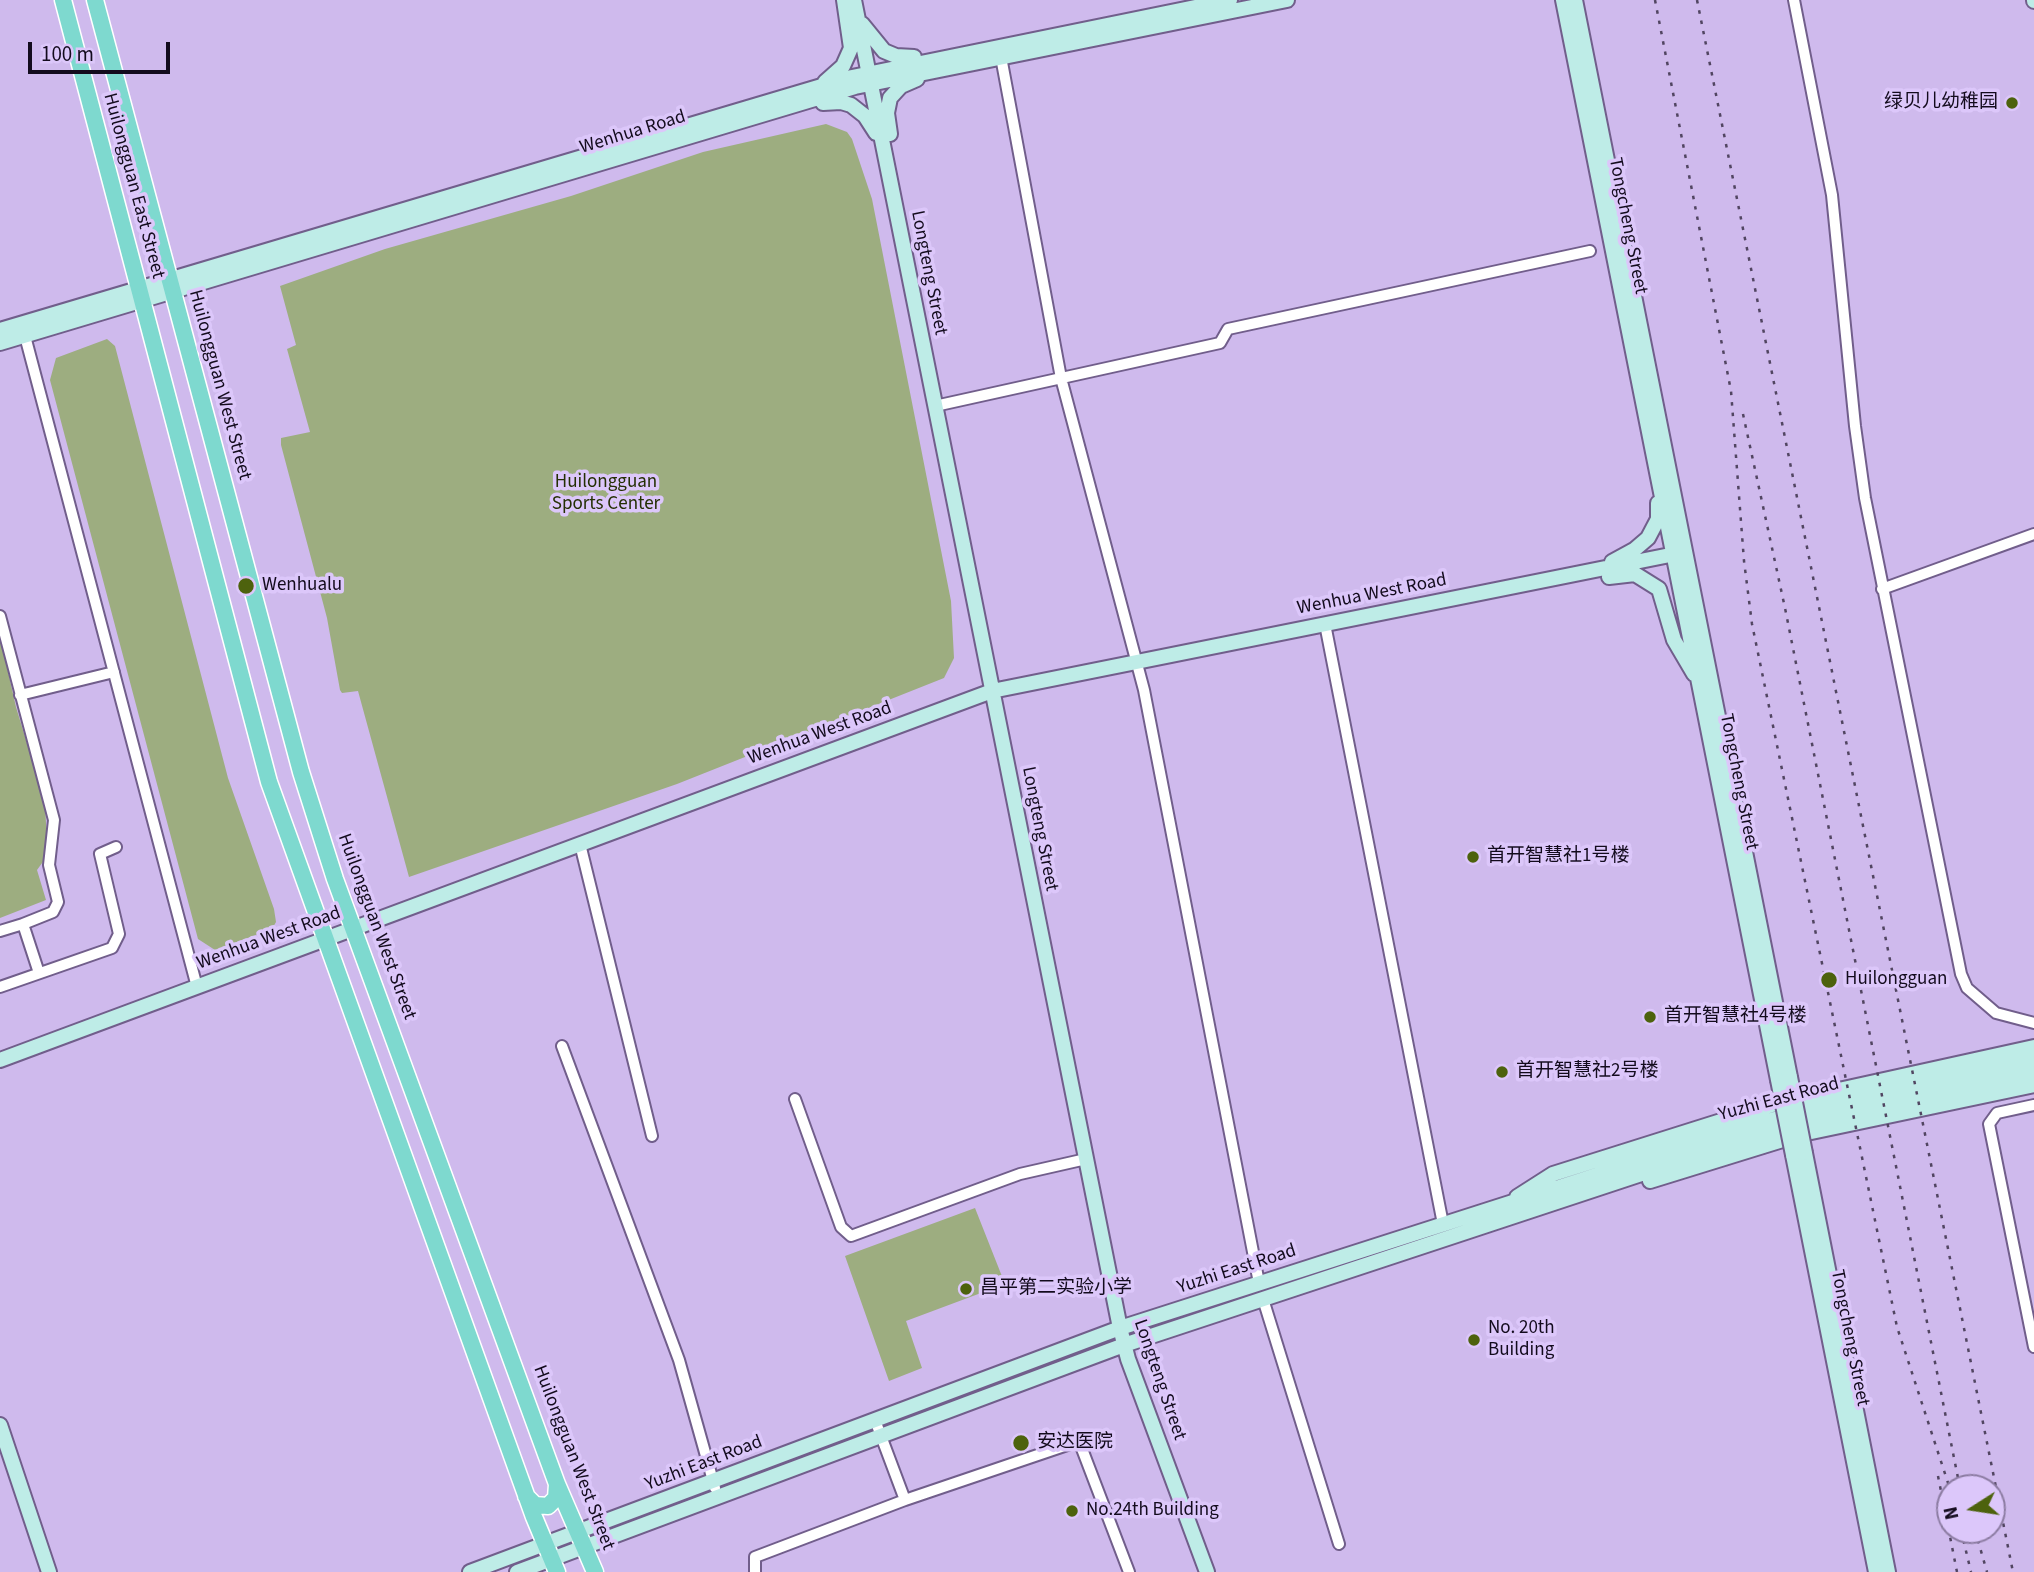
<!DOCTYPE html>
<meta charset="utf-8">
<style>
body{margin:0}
#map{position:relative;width:2034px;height:1572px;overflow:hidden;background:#cfbaed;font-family:"Source Sans 3",sans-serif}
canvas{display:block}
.north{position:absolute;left:1936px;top:1474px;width:70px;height:70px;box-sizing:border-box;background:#dcc7fa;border:2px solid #8c7ca2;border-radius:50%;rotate:258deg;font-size:19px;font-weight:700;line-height:28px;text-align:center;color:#130b1d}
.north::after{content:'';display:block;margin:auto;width:24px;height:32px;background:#4d620d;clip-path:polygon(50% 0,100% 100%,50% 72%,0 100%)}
.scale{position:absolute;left:28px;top:42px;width:142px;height:32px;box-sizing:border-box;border:4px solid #130b1d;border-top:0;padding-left:9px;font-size:21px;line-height:24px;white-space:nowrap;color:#130b1d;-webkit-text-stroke:5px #dcc7fa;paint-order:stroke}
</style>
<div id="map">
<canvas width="2034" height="1572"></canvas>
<div class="north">N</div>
<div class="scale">100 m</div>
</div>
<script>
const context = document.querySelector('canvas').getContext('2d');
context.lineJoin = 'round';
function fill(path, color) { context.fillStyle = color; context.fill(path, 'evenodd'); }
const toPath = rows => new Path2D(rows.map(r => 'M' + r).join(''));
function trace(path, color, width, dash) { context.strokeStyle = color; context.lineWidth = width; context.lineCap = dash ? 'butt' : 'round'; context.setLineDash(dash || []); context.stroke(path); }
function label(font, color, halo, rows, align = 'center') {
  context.font = font + ' "Source Sans 3","Noto Sans SC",sans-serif'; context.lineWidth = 7; context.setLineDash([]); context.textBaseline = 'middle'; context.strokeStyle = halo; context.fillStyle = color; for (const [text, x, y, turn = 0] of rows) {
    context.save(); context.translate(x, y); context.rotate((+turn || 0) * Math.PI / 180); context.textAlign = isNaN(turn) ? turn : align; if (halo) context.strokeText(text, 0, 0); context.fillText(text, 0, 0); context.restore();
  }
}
fill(toPath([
 [826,124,847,132,852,139,872,199,951,601,954,658,944,678,677,784,409,877,358,691,342,693,340,690,327,618,281,445,281,438,310,432,287,349,296,345,280,286,385,249,571,196,703,152],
 [107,339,115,346,228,778,274,909,276,922,272,929,215,950,198,939,50,380,56,358],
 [0,636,16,707,45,803,47,843,45,859,37,870,46,900,0,918],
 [975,1208,1005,1284,906,1321,922,1368,889,1381,845,1256]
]), '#9dad80');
const street = toPath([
 [1794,0,1832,195,1855,426,1865,498,1961,974,1967,988,1996,1013,2034,1023],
 [1001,57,1061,378,1144,690,1259,1283],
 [25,336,197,987],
 [935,406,1220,343,1228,329,1590,251],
 [1882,589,2034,534],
 [0,616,54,820,49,865,58,902,53,912,23,924],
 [1325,624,1443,1224],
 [20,695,114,672],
 [580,844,652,1136],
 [0,931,23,924,39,973],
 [0,987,112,948,119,934,100,854,116,847],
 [562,1046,679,1360,715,1488],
 [795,1099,841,1227,851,1236,1020,1174,1086,1159],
 [2034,1105,1997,1113,1989,1124,2034,1347],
 [1263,1299,1339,1544],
 [875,1420,905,1500,1079,1441,1129,1572],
 [755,1572,755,1557,905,1500]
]);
const secondary = toPath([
 [854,0,1120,1328,1128,1359,1207,1572],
 [1563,0,1778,1080],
 [1575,0,1790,1077],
 [2034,0,2034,1],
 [862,24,884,51,896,56,914,57],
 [825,82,843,66,851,48,844,0],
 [823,103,841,102,851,105,865,116,876,133],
 [890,134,887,113,890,98,901,86,917,79],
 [0,330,852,77,1230,0],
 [0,343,855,87,1287,0],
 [1612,562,1634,550,1648,538,1658,519,1658,503],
 [1609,577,1635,574,1659,589,1674,640,1694,674],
 [0,1060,992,691,1685,552],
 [1805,1153,1888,1572],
 [1793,1155,1876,1572],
 [1650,1181,1802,1134,2034,1085],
 [1517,1197,1553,1174,1775,1104,2034,1047],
 [0,1425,49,1572],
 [470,1572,1120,1328,1756,1124,1816,1108,2034,1061],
 [517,1572,1124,1345,1738,1142,1819,1119,2034,1073]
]);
const primary = toPath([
 [63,0,269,782,534,1517,557,1572],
 [95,0,301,772,335,879,557,1484,595,1572],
 [526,1496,535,1505,548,1506,556,1498,557,1484]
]);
trace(street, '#715e8b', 14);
trace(secondary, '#715e8b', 18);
trace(primary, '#fff', 19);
trace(street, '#fff', 10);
trace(secondary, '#beece7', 14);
trace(primary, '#7ed9cf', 16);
trace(toPath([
 [1655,0,1731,391,1744,561,1752,624,1897,1327,1950,1489],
 [1697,0,2013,1572],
 [1743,414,1785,608,1960,1488],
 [1938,1476,1957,1572],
 [1961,1530,1971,1572],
 [1975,1530,1987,1572]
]), '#514561', 2.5, [3.5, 7]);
const secondaryBridge = toPath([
 [1790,1077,1805,1153],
 [1778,1080,1793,1155]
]);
trace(secondaryBridge, '#715e8b', 18, []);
trace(secondaryBridge, '#beece7', 14);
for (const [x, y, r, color] of [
 [2012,103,7,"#4d620d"],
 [246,586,9,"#4d620d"],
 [1473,857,7,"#4d620d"],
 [1829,980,9,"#4d620d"],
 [1650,1017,7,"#4d620d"],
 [1502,1072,7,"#4d620d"],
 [966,1289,7,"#4d620d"],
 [1474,1340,7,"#4d620d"],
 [1021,1443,9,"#4d620d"],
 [1072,1511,7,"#4d620d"]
]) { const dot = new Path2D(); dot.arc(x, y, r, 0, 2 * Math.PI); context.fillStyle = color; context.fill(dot); trace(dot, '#dcc7fa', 2.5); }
label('19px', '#130b1d', '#dcc7fa', [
 ["绿贝儿幼稚园",1998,103,"right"],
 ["Wenhualu",262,586],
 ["首开智慧社1号楼",1487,857],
 ["Huilongguan",1845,980],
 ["首开智慧社4号楼",1664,1017],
 ["首开智慧社2号楼",1516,1072],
 ["昌平第二实验小学",980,1289],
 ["No. 20th",1488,1329],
 ["Building",1488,1351],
 ["安达医院",1037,1443],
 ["No.24th Building",1086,1511]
], 'left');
label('19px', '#130b1d', '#dcc7fa', [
 ["Wenhua Road",633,133,-17],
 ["Huilongguan East Street",133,186,75],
 ["Tongcheng Street",1627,226,79],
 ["Longteng Street",928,273,79],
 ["Huilongguan West Street",219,385,75],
 ["Wenhua West Road",1372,595,-11],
 ["Wenhua West Road",820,734,-20],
 ["Tongcheng Street",1738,782,79],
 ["Longteng Street",1039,829,79],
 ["Huilongguan West Street",376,927,70],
 ["Wenhua West Road",269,939,-20],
 ["Yuzhi East Road",1779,1100,-15],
 ["Yuzhi East Road",1237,1270,-18],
 ["Tongcheng Street",1849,1338,79],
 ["Longteng Street",1159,1380,71],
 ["Huilongguan West Street",573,1458,69],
 ["Yuzhi East Road",704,1464,-21]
]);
label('19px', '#242f03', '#dcc7fa', [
 ["Huilongguan",606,483],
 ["Sports Center",606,505]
]);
</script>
